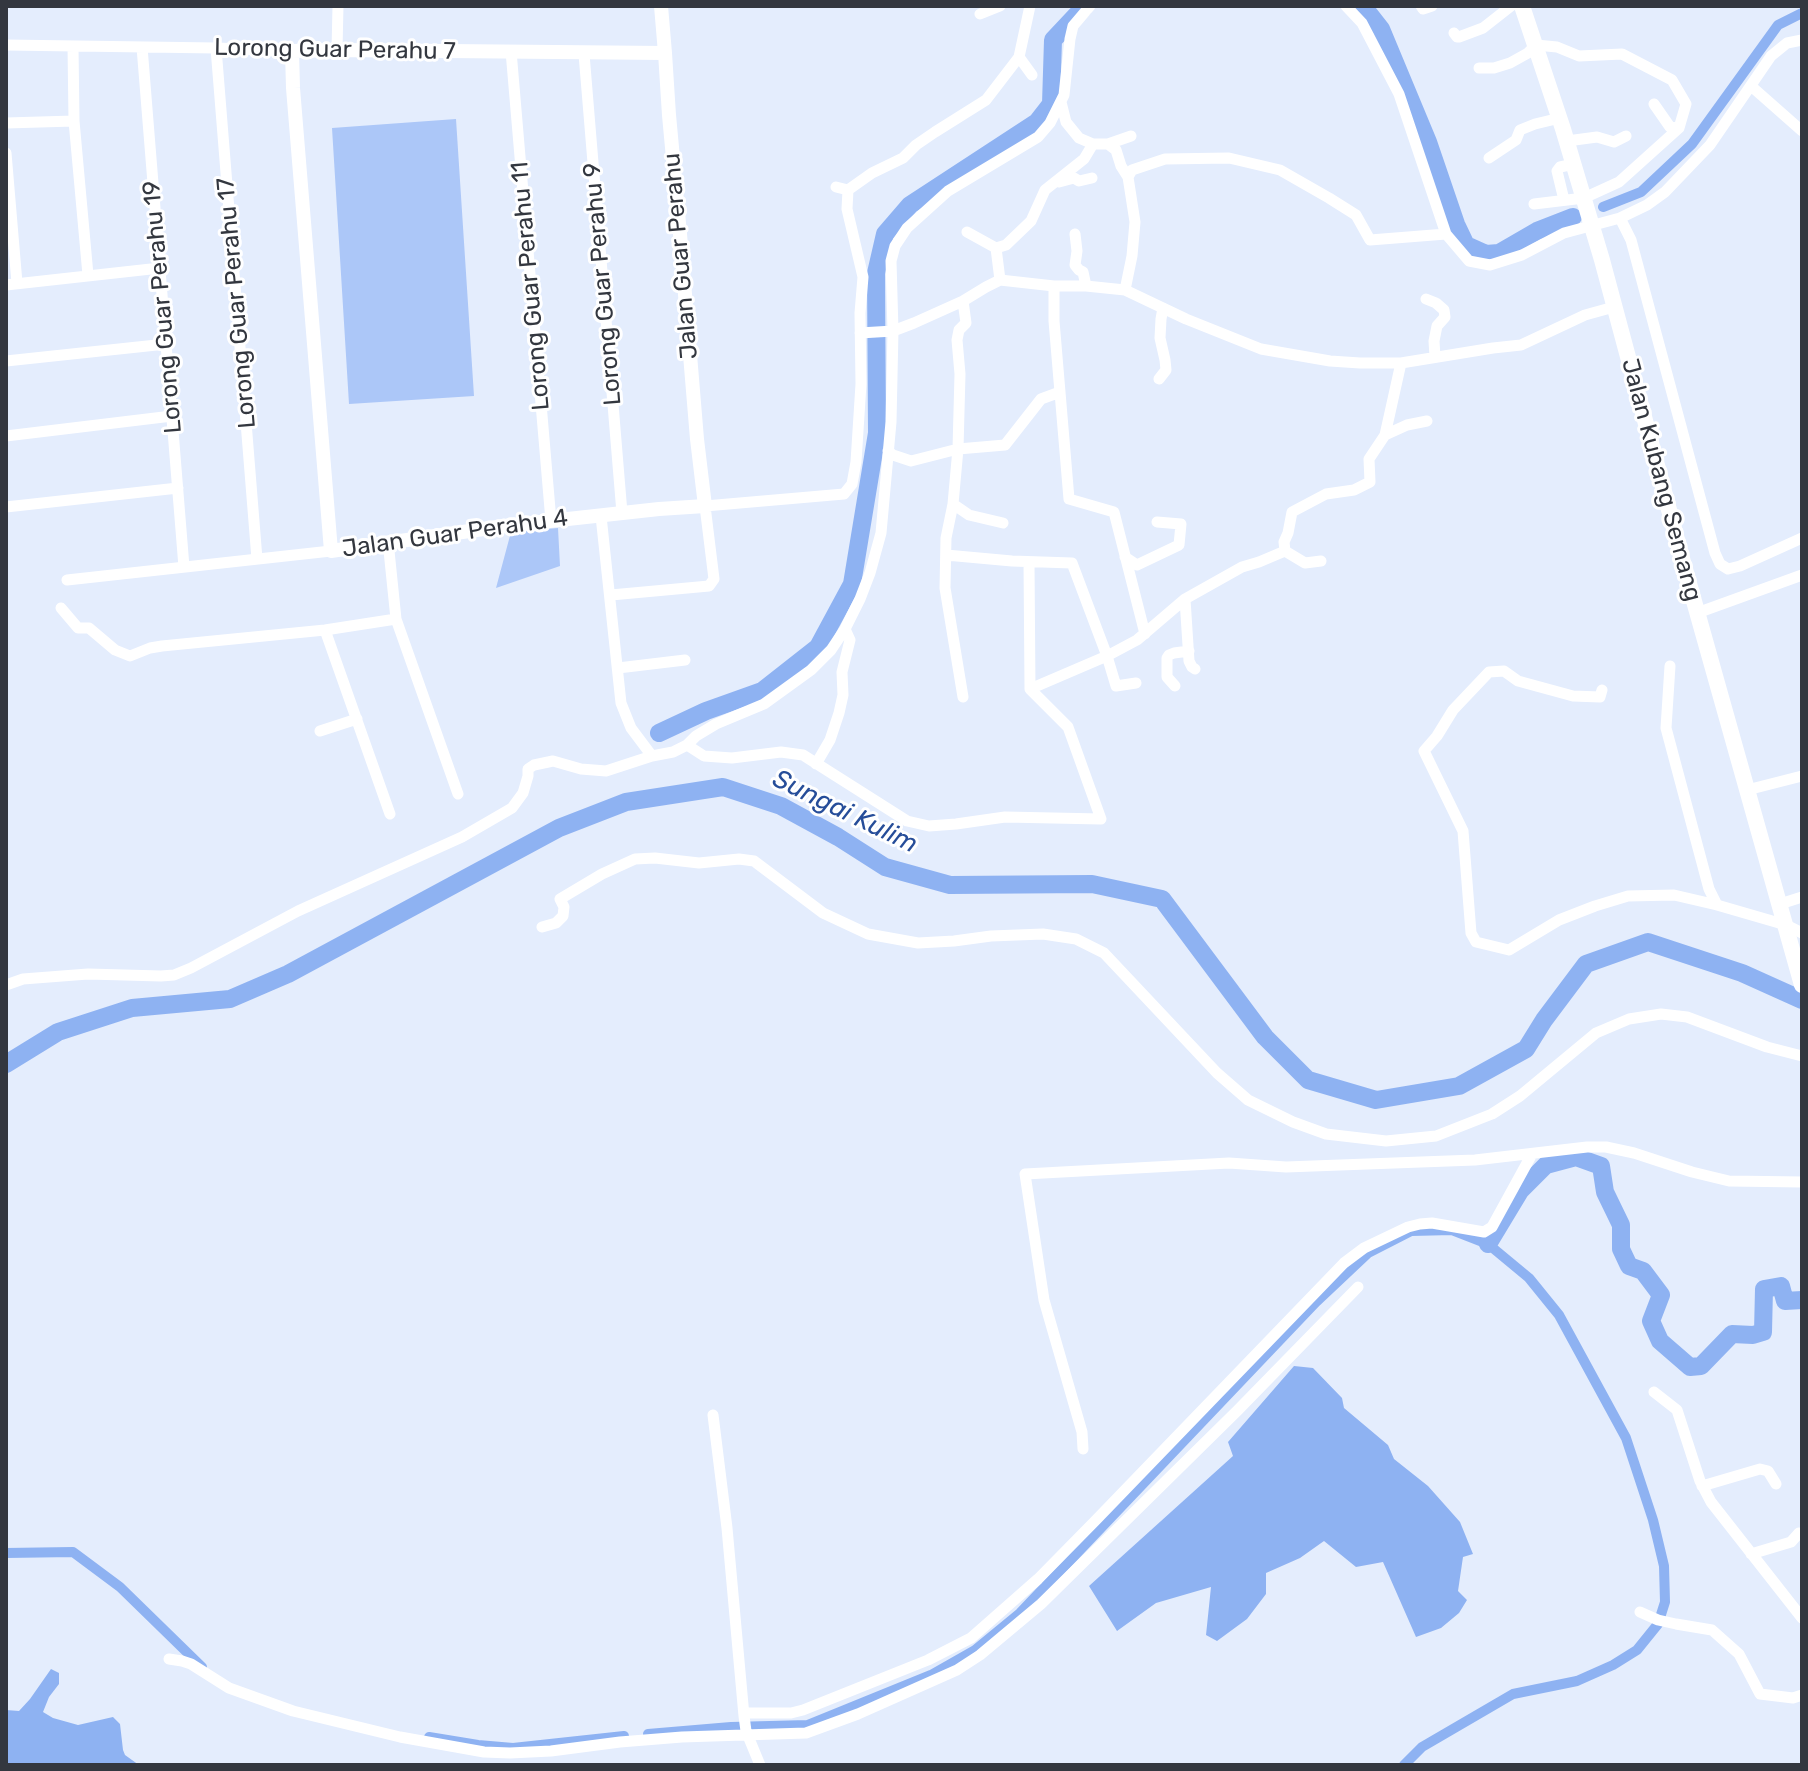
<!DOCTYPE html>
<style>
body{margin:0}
#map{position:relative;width:1808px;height:1771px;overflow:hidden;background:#e4edfd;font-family:Rubik,sans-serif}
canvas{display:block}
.frame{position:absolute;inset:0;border:8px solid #33373f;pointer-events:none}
</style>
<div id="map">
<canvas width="1808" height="1771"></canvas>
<div class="frame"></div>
</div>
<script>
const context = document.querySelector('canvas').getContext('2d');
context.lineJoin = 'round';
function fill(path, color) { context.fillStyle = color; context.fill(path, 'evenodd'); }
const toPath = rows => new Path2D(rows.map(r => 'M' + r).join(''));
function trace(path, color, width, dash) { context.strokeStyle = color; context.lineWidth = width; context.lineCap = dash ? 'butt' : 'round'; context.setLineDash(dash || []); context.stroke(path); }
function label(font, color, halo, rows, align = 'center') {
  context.font = font + ' Rubik,sans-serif'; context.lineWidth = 6; context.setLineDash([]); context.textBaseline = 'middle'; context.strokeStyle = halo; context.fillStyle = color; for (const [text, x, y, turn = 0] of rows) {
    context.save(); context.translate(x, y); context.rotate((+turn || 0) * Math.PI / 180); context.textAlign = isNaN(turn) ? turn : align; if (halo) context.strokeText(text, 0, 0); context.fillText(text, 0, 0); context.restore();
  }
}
fill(toPath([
 [456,119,474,396,349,404,332,128],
 [558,528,560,566,496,588,511,532]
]), '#acc7f8');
fill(toPath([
 [1294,1366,1313,1368,1342,1398,1344,1408,1388,1445,1394,1459,1428,1486,1460,1522,1473,1554,1463,1557,1458,1591,1467,1600,1459,1613,1441,1628,1416,1637,1383,1562,1356,1567,1324,1541,1300,1558,1266,1573,1266,1594,1247,1619,1217,1641,1206,1635,1211,1587,1156,1603,1117,1631,1089,1586,1233,1456,1228,1442],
 [51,1669,59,1673,59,1684,49,1697,43,1712,53,1718,78,1725,113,1717,120,1724,123,1750,125,1755,139,1765,6,1765,6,1710,19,1711,30,1699]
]), '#8eb2f2');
trace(toPath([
 [1603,207,1641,192,1692,144,1778,25,1802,13],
 [6,1553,73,1552,120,1587,202,1667],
 [648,1734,731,1727,808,1725,931,1675,975,1650,1020,1613,1316,1302,1368,1253,1411,1231,1452,1230,1488,1244,1529,1278,1559,1315,1626,1438,1653,1520,1664,1566,1665,1602,1658,1624,1637,1650,1613,1665,1577,1681,1513,1694,1422,1747,1404,1765],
 [429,1737,478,1745,513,1748,624,1736]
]), '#8eb2f2', 10);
trace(toPath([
 [1363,6,1381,29,1428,142,1456,224,1466,245,1486,254,1499,253,1537,231,1573,217],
 [659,733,706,711,762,691,818,647,852,584,877,433,876,273,885,234,910,205,1037,122,1051,104,1053,40,1084,7],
 [6,1064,58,1032,132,1008,230,999,288,974,559,828,626,802,723,787,781,806,838,837,885,867,950,885,1092,884,1162,899,1265,1037,1308,1080,1376,1100,1459,1086,1526,1049,1544,1020,1586,964,1648,942,1742,973,1802,1000],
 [1488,1244,1520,1191,1546,1165,1576,1157,1601,1166,1605,1192,1621,1225,1621,1249,1629,1266,1643,1271,1661,1295,1651,1321,1660,1341,1690,1367,1701,1366,1732,1334,1753,1335,1763,1332,1764,1289,1781,1286,1785,1301,1802,1300]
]), '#8eb2f2', 18);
trace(toPath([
 [1346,6,1362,23,1399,94,1446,234,1469,261,1490,265,1522,255,1564,233,1620,218,1647,205,1665,192,1710,145,1771,56,1787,43,1802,40],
 [1421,6,1423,9,1432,6],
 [980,14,1000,6],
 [1454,33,1457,37,1459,37,1483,28,1511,6],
 [6,45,216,48,292,51],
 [73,46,74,121,88,275],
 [142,47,184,567],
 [216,48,257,559],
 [337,50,338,6],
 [511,51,551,521],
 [584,54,622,513],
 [1019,57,1032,75],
 [1479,68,1494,68,1510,63,1528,53,1536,45,1557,47,1579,56,1622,54,1672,80,1686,104,1679,128,1619,182,1584,198,1534,204],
 [1751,86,1802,131],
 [1061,102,1066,122,1079,138,1093,144,1108,144,1116,150,1121,166,1128,177,1135,222,1132,256,1125,290],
 [1654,104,1670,127,1679,128],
 [6,123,74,121],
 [1567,141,1597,137,1614,142,1626,136],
 [1108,144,1131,136],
 [6,153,17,283],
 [1489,158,1516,140,1520,130,1535,124,1560,118],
 [1128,177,1132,170,1165,159,1229,158,1280,170,1329,198,1356,215,1370,240,1446,234],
 [1059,182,1074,178,1079,181,1092,178],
 [836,187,848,190],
 [1564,200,1557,171,1560,167,1574,164],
 [1620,218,1631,240,1715,553,1720,564,1728,569,1740,566,1802,538],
 [967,232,996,248,1000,280],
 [1075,234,1077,251,1075,265,1079,270,1083,272,1086,286],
 [996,248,1006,245,1031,221,1045,190,1084,159,1093,144],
 [6,285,160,268],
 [1054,286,1054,321,1069,499,1114,512,1145,634],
 [1426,299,1436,303,1444,310,1445,317,1437,326,1434,341,1435,357],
 [860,333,893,331,914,323,963,301,986,287,1000,280,1054,286,1086,286,1125,290,1186,319,1261,349,1330,361,1360,363,1401,363,1493,348,1521,345,1585,315,1614,307],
 [6,361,166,344],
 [1159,379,1166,370,1165,360,1160,338,1161,319,1163,308],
 [1385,435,1401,363],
 [6,436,172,416],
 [888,451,893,455,911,461,958,449,1005,445,1041,399,1060,392],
 [953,504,969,515,1003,523],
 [6,507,178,488],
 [601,516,621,703,631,728,652,756],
 [388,541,396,619,458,794],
 [1285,551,1284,542,1288,533,1292,512,1326,494,1354,490,1370,482,1369,459,1385,435,1407,425,1427,421],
 [946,555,1012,561,1072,563,1107,656,1116,686,1136,683],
 [1125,557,1137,565,1179,545,1181,524,1157,522],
 [67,580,331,551],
 [611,595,709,586,714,579,705,506,844,494,852,484,856,462,861,384,860,313,863,277,847,209,848,190,872,173,903,158,916,145,935,132,986,100,1019,57,1030,6],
 [1185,599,1189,661,1192,667,1195,669],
 [61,608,78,628,89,628,115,650,130,656,150,648,162,646,325,630,396,619],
 [1697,613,1802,575],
 [325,630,390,814],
 [1670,666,1666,728,1709,889,1717,905],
 [618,668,685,660],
 [1175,686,1167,677,1167,658,1169,655,1174,653,1189,651],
 [1030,689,1107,656,1137,640,1185,599,1242,567,1259,562,1285,551,1305,563,1321,561],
 [1602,690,1600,697,1573,696,1518,681,1504,671,1489,672,1453,710,1437,736,1424,751,1463,831,1471,933,1476,942,1509,950,1559,920,1595,906,1628,896,1674,895,1717,905,1786,925,1802,933],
 [963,697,945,588,946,538,953,504,958,449,960,374,957,340,959,330,966,323,963,301],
 [320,731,357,719],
 [687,745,704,756,732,758,781,752,803,755,907,821,929,826,956,824,1005,817,1101,819,1068,727,1030,689,1029,562],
 [816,764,830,740,839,713,843,695,842,672,850,640,845,629],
 [1747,790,1802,776],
 [1780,904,1802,897],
 [542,927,556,923,563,916,564,907,560,899,602,874,635,859,655,858,699,863,739,859,754,861,823,913,868,934,918,943,954,941,991,936,1043,934,1076,939,1104,953,1217,1073,1248,1100,1293,1122,1326,1134,1386,1141,1436,1136,1492,1114,1520,1096,1596,1033,1629,1019,1661,1014,1687,1017,1767,1047,1802,1056],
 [6,985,23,979,88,974,161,976,174,975,191,968,298,911,462,837,512,808,523,793,528,776,528,769,534,765,553,761,581,769,606,771,652,756,673,752,687,745,696,736,716,724,764,704,811,670,831,650,845,629,860,599,870,573,881,533,891,422,893,331,891,261,895,246,907,228,948,191,1038,137,1050,123,1064,95,1070,39,1073,26,1090,6],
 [1654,1392,1677,1410,1700,1481,1711,1502,1802,1618],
 [713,1415,727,1528,744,1716,746,1731,760,1765],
 [1083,1449,1082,1432,1044,1300,1025,1174,1229,1163,1286,1167,1475,1160,1587,1147,1606,1147,1634,1153,1692,1172,1729,1181,1802,1182],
 [1702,1486,1760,1469,1768,1471,1776,1484],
 [1751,1554,1791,1542,1799,1533],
 [1640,1612,1658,1620,1676,1624,1712,1630,1739,1654,1760,1694,1793,1698,1802,1695],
 [169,1659,182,1661,191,1664,229,1688,293,1711,400,1737,484,1752,510,1753,551,1751,620,1742,682,1737,806,1733,858,1714,957,1670,980,1655,1041,1604,1237,1411,1358,1287],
 [744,1713,791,1713,803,1710,928,1660,971,1638,1038,1579,1096,1520,1344,1263,1364,1248,1408,1227,1420,1224,1432,1223,1484,1232,1492,1227,1532,1154]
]), '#fff', 11);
trace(toPath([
 [661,6,665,53,669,115,680,234,697,439,705,506,659,509,504,526,331,551,293,88,292,51,337,50,665,53]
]), '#fff', 14);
trace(toPath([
 [1522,6,1563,129,1602,260,1683,562,1802,985]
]), '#fff', 16);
label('24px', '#33373f', '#fff', [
 ["Lorong Guar Perahu 7",335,50,1],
 ["Jalan Guar Perahu",681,256,-95],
 ["Lorong Guar Perahu 9",603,284,-95],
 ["Lorong Guar Perahu 11",531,286,-95],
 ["Lorong Guar Perahu 17",237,303,-95],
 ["Lorong Guar Perahu 19",163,307,-95],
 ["Jalan Kubang Semang",1661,480,75],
 ["Jalan Guar Perahu 4",455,534,-8]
]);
label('italic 26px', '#264d99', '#fff', [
 ["Sungai Kulim",845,812,26]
]);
</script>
